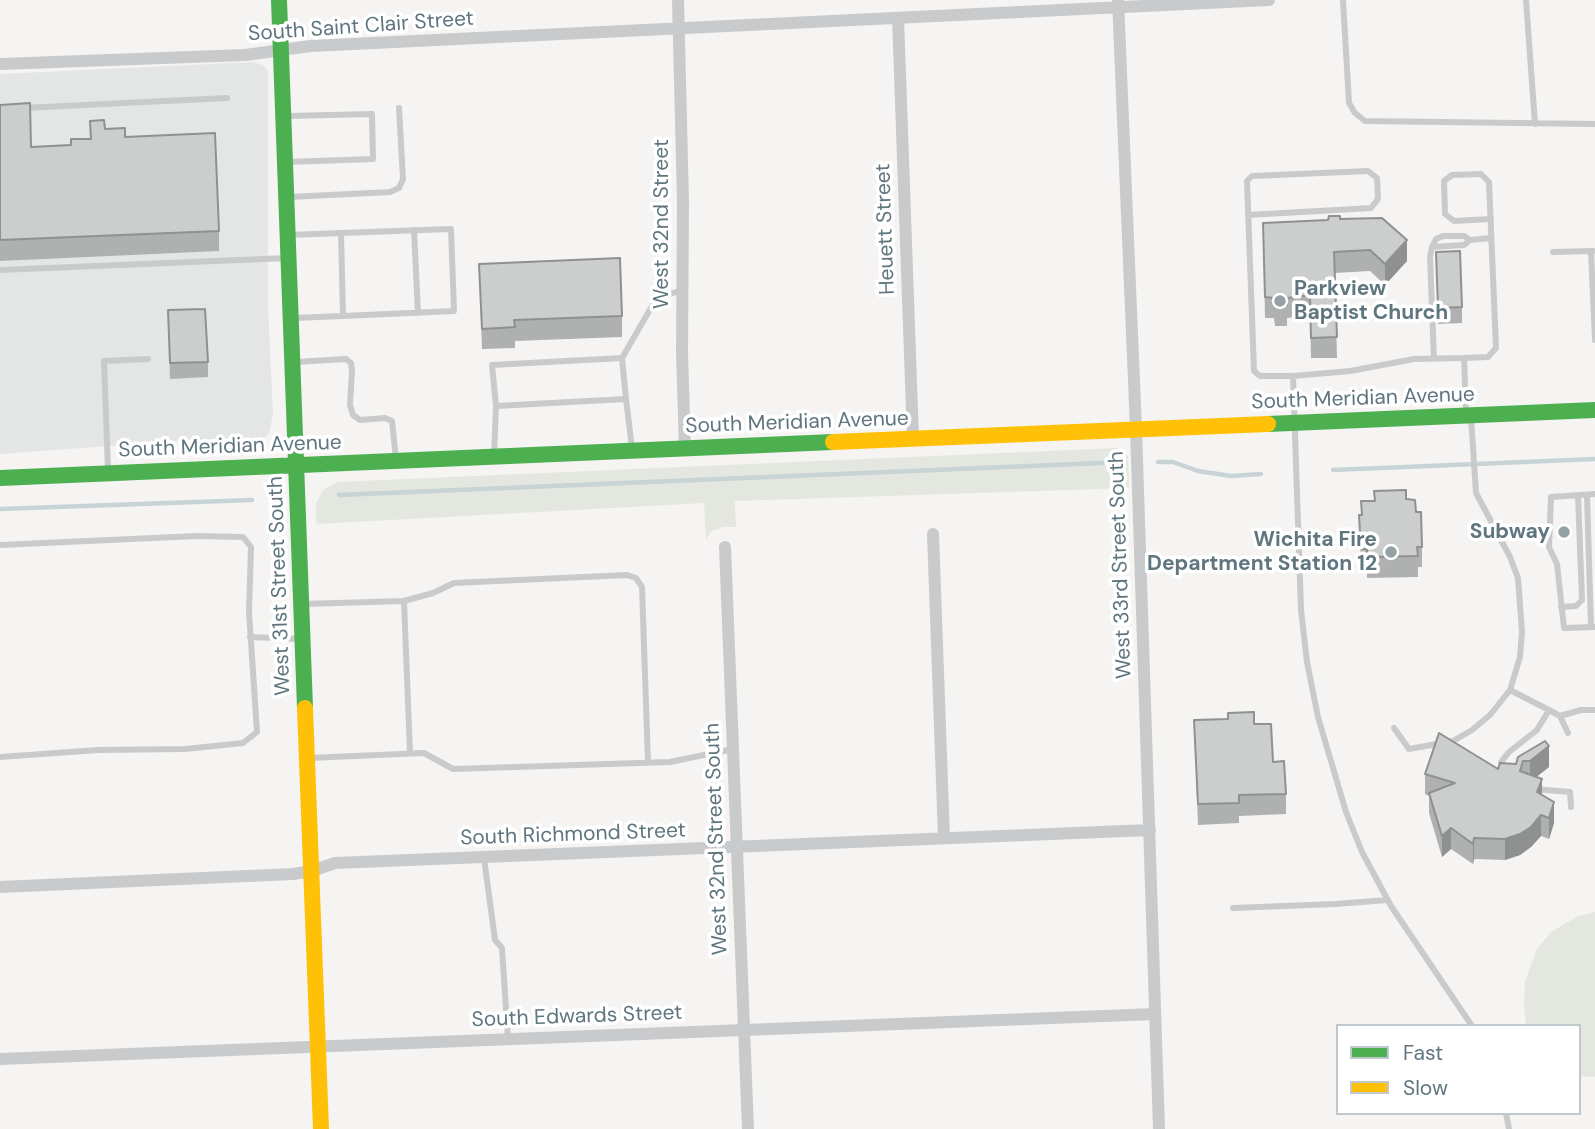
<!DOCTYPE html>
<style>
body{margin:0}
#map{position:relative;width:1595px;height:1129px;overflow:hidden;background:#f5f4f3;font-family:"DM Sans",sans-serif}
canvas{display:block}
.legend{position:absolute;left:1336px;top:1024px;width:245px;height:91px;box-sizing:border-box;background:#fff;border:2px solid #bfc8cc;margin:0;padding:9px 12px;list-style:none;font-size:21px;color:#5f767f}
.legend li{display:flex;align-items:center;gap:14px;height:35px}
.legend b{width:35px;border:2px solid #bfc8cc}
</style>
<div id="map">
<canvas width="1595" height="1129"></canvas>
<ul class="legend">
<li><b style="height:9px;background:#4caf50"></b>Fast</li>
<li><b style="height:9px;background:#ffc107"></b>Slow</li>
</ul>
</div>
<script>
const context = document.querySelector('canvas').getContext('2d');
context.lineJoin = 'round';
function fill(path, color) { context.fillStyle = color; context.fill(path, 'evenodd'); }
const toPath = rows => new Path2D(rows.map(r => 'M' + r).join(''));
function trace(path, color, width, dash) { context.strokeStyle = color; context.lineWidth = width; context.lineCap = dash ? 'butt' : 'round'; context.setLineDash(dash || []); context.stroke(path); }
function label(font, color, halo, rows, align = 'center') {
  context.font = font + ' "DM Sans",sans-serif'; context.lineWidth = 7; context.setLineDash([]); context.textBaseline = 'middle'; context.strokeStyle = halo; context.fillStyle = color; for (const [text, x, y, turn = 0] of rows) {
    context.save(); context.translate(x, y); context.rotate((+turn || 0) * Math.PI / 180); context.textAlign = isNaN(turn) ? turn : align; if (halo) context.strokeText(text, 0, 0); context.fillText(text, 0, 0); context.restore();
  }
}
fill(toPath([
 [253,62,263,65,268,71,268,307,273,414,269,434,260,441,247,447,228,448,191,440,0,454,0,74]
]), '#e4e6e5');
fill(toPath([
 [1116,448,1123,450,1128,456,1129,488,735,501,736,527,723,527,712,531,706,539,704,503,317,524,316,520,316,504,323,490,337,482],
 [1595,912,1595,1077,1579,1076,1579,1026,1526,1026,1524,1005,1525,981,1537,949,1551,932,1578,916]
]), '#e4e6e0');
trace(toPath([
 [1158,462,1173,462,1198,471,1231,476,1261,474],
 [1333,470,1595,459],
 [339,495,1125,462],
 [0,509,252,500]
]), '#c7d3d4', 4.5);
trace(toPath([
 [1343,0,1349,103,1355,113,1365,121,1595,124],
 [1526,0,1535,124],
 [23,108,227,98],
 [287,116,372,114,373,159,287,162],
 [289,197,390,192,399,188,403,179,399,108],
 [1248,215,1371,208,1378,199,1377,178,1368,171,1252,176,1247,181,1254,371,1260,376,1293,376],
 [414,230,418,313],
 [341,233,451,229,454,311,343,316],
 [289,235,341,233,343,316,293,318],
 [1432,247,1464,245,1470,240],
 [1591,251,1595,340],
 [1553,252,1593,251],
 [0,270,287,258],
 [1464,358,1488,357,1496,348,1489,182,1481,174,1452,175,1444,181,1445,214,1454,221,1491,219],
 [1434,359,1430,257,1432,247,1436,239,1443,236,1464,236,1470,240,1491,238],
 [295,362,346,359,351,363,352,370,350,405,353,415,360,420,385,418,392,421,396,459],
 [626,399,622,358,652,306,667,295,682,290],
 [496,406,492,365,622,358],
 [1466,414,1464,358,1414,359,1350,371,1293,376,1301,610,1307,662,1318,717,1346,812,1362,852,1391,906,1472,1026],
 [494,455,496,406,626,399,632,448],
 [108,470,104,361,148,359],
 [1595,494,1551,497,1549,547,1557,564,1564,628,1595,627],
 [1587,495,1591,627],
 [0,545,197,536,243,537,251,547,249,612,257,732,243,743,185,749,98,750,0,757],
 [404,601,410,753],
 [303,604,404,601,433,593,454,583,627,575,636,578,642,587,648,762],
 [1561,607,1576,606,1582,600,1578,495],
 [250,637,301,639],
 [1549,710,1560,716,1568,733],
 [1560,716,1581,710,1595,710],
 [1394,728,1409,749,1453,741,1472,730,1490,715,1510,690,1520,657,1522,632,1518,578,1510,557,1476,493,1471,417],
 [309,758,424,753,453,769,670,762,733,749],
 [1502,771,1501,762,1509,752,1537,730,1549,710,1510,690],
 [1534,789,1570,792,1571,807],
 [484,858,495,940,502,948,508,1039],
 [1233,908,1335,904,1388,900],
 [1506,1113,1509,1129]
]), '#c9cacb', 6);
trace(toPath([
 [678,0,683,202,682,353,685,449],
 [1118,0,1136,429,1159,1129],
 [898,18,913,439],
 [0,64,245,55,311,46,1269,0],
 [933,534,944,838],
 [725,547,748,1129],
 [0,887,293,874,312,871,335,863,1150,830],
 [0,1059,1155,1014]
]), '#c9cacb', 12);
trace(toPath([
 [279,0,305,708],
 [1268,424,1595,410],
 [0,478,833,442]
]), '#4caf50', 16);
trace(toPath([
 [833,442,1268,424],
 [305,708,321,1129]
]), '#ffc107', 16);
fill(toPath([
 [0,105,31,147,71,145,90,139,90,121,125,137,219,231,219,251,0,261],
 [1340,219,1407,261,1385,285,1370,271,1335,273,1337,358,1311,358,1310,315,1287,318,1287,326,1275,326,1274,318,1265,318,1263,223],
 [1436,252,1462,307,1462,323,1438,324],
 [479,264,622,316,622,337,515,341,515,348,482,349],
 [168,310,208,362,208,377,170,379],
 [1374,491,1406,499,1416,512,1422,547,1422,567,1418,567,1418,577,1367,578,1367,570,1361,570,1359,515,1361,515,1374,501],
 [1194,720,1254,724,1273,762,1286,794,1286,814,1239,816,1239,823,1198,825],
 [1545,741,1549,767,1536,777,1542,795,1554,823,1549,839,1541,836,1531,847,1520,855,1505,860,1474,859,1473,864,1451,849,1442,857,1429,813,1429,796,1425,794,1425,774,1498,769,1516,764]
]), '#afb1b1');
fill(toPath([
 [1407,240,1407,261,1385,285,1385,264],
 [1549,746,1549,767,1530,782,1530,761],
 [1542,779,1542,800,1537,792],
 [1554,802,1554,823,1549,839,1549,818],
 [1541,815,1541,836,1531,847,1520,855,1505,860,1505,839],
 [1451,828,1451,849,1442,857,1442,836],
 [1474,838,1474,859,1473,864,1473,844]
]), '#8f9090');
const building = toPath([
 [30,103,31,147,71,145,71,139,91,139,90,121,104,120,105,129,125,128,125,137,215,133,219,231,0,240,0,105,30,103],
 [1329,216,1340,216,1340,219,1382,218,1407,240,1385,264,1370,250,1334,252,1337,337,1311,338,1310,295,1287,298,1287,305,1275,305,1274,298,1265,297,1263,223,1328,220,1329,216],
 [1460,251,1462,307,1438,308,1436,252,1460,251],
 [620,258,622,316,514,320,515,327,482,329,479,264,620,258],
 [205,309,208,362,170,363,168,310,205,309],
 [1406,490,1406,499,1415,500,1416,512,1421,512,1422,547,1417,547,1418,556,1367,557,1367,549,1361,549,1359,515,1362,515,1361,501,1375,501,1374,491,1406,490],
 [1254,712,1254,724,1271,724,1273,762,1284,761,1286,794,1239,795,1239,803,1198,804,1194,720,1228,719,1228,713,1254,712],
 [1439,733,1498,769,1500,763,1516,764,1518,757,1545,741,1549,746,1530,761,1523,761,1520,771,1542,779,1537,792,1554,802,1549,818,1541,815,1531,827,1520,834,1505,839,1474,838,1473,844,1451,828,1442,836,1429,793,1455,783,1425,774,1439,733]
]);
fill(building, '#cccece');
trace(building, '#8f9090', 2);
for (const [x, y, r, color] of [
 [1280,301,7,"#94a2a8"],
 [1564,532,7,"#94a2a8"],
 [1391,552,7,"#94a2a8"]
]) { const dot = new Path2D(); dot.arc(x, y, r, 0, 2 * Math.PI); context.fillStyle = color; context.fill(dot); trace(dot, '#fff', 2.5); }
label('21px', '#5f767f', '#fff', [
 ["South Saint Clair Street",361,27,-4],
 ["West 32nd Street",662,224,-90],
 ["Heuett Street",886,229,-92],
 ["South Meridian Avenue",1363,399,-2],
 ["South Meridian Avenue",797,423,-2],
 ["South Meridian Avenue",230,447,-2],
 ["West 33rd Street South",1121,565,-92],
 ["West 31st Street South",280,586,-92],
 ["South Richmond Street",573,835,-2],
 ["West 32nd Street South",717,839,-92],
 ["South Edwards Street",577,1017,-2]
]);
label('bold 21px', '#5f767f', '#fff', [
 ["Parkview",1294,289,"left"],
 ["Baptist Church",1294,313,"left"],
 ["Subway",1550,532],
 ["Wichita Fire",1377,540],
 ["Department Station 12",1377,564]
], 'right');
</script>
